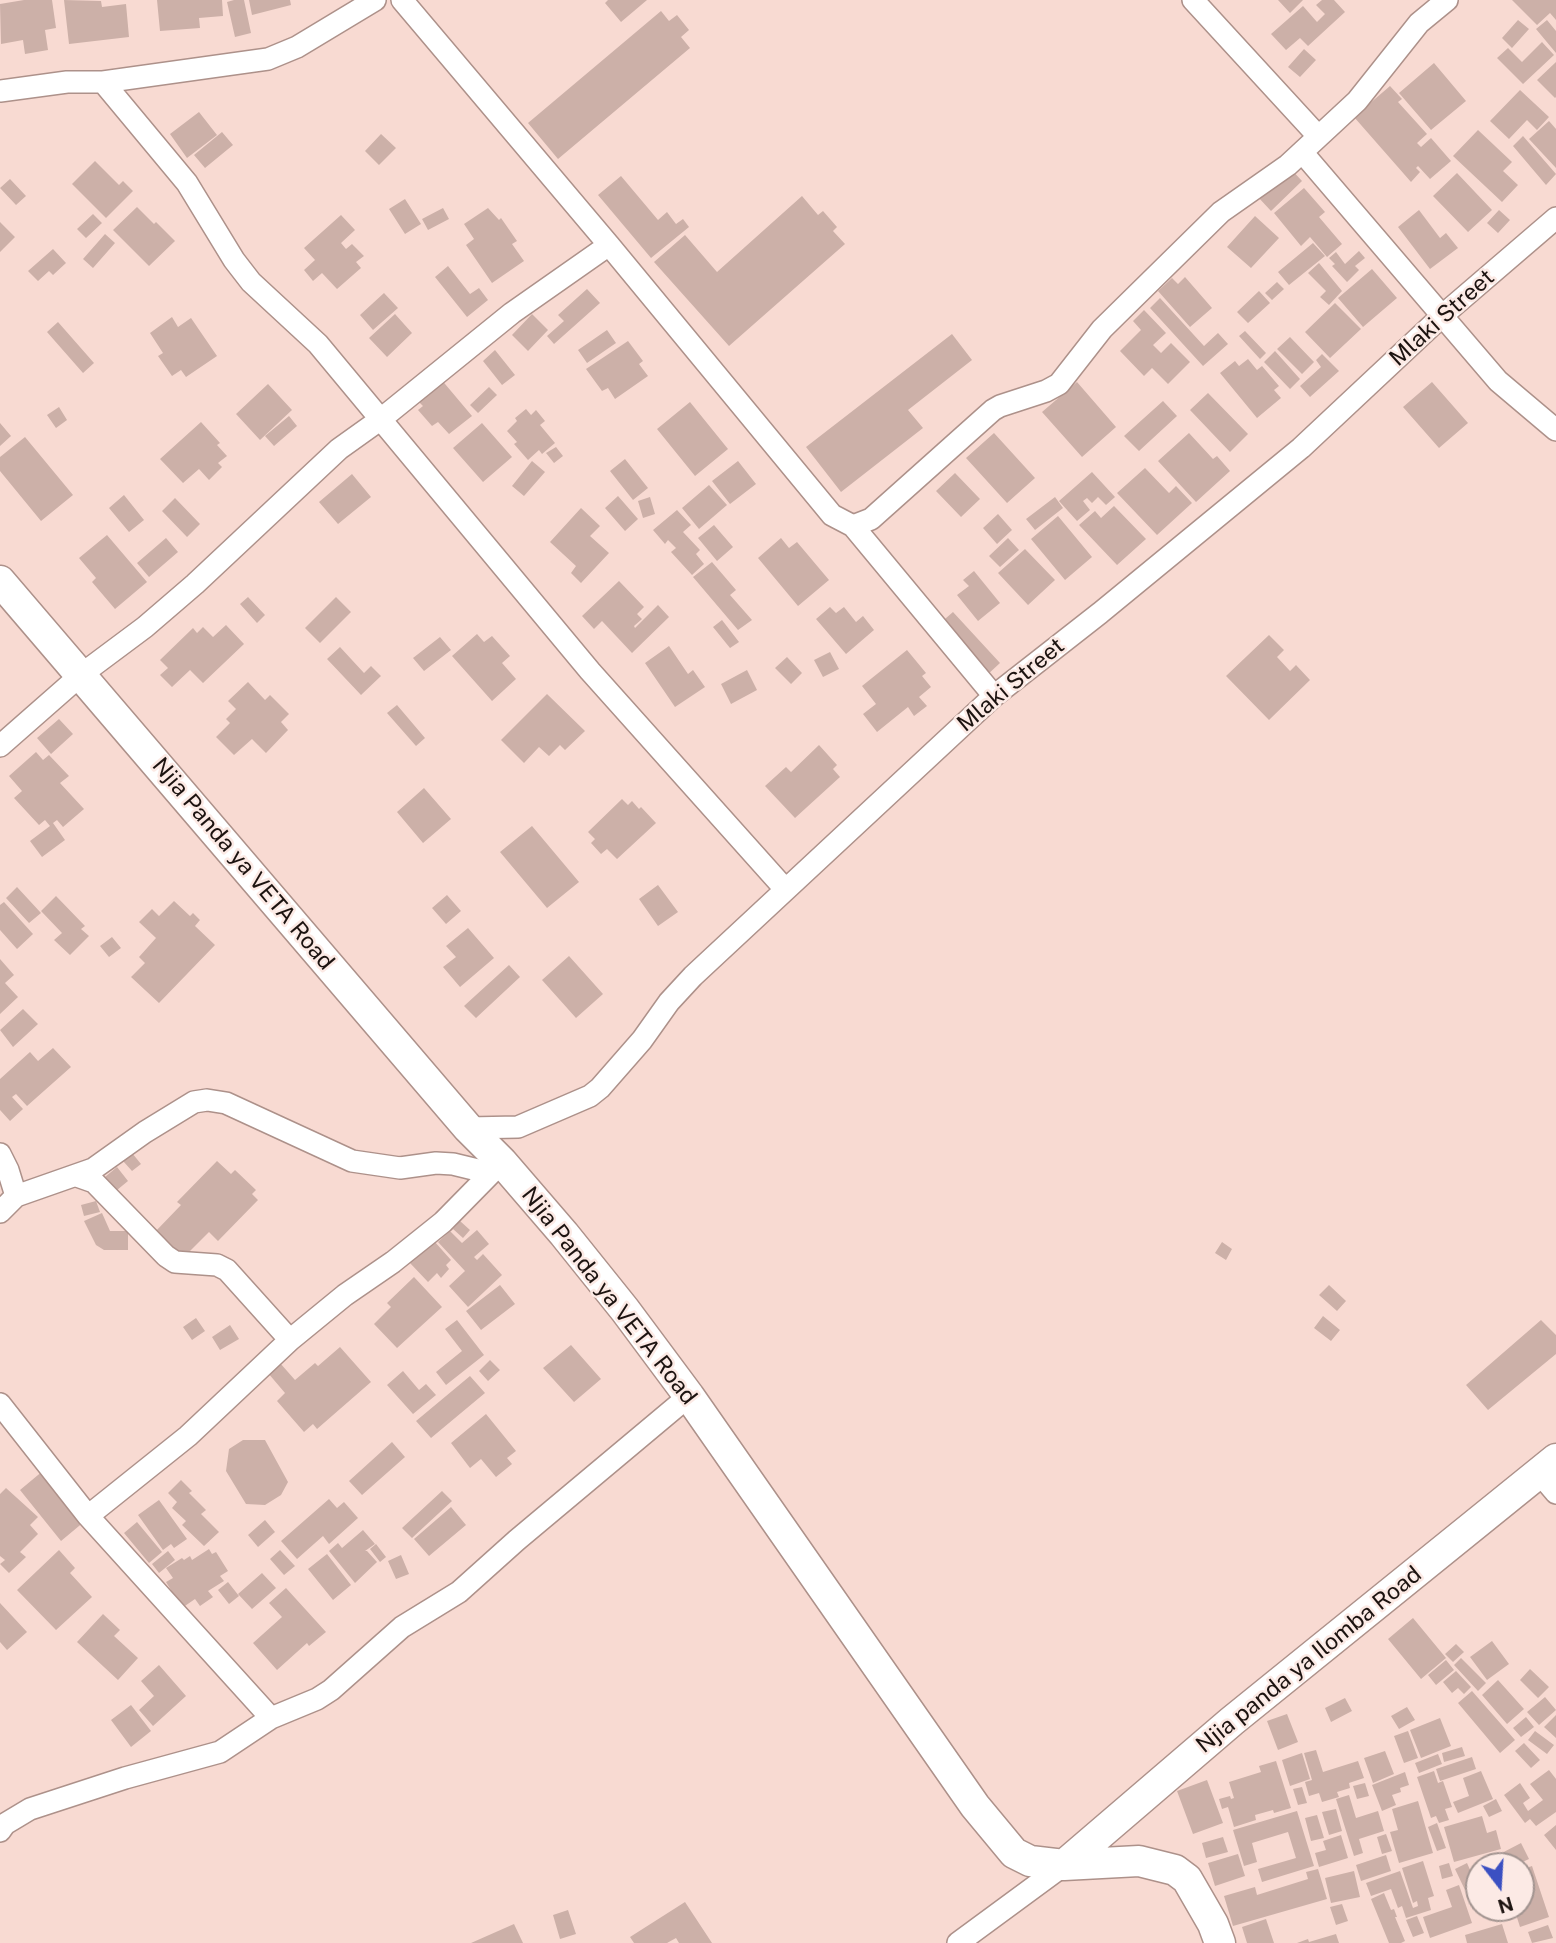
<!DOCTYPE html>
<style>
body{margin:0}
#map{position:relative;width:1556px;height:1943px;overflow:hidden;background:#f8dad2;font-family:"Public Sans",sans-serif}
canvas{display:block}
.north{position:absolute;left:1465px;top:1852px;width:70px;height:70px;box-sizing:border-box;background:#fceae5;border:2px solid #a29490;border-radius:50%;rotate:163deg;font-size:19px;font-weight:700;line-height:28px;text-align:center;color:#1c1310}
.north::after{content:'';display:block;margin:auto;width:24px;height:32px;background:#3b50c2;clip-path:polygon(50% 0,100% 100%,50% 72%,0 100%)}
</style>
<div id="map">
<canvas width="1556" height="1943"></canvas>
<div class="north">N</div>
</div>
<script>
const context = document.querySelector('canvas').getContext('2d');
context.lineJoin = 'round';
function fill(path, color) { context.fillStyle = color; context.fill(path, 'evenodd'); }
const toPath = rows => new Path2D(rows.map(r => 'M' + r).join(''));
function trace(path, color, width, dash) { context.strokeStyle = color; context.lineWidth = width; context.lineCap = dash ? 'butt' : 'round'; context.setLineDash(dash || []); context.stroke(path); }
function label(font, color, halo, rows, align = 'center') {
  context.font = font + ' "Public Sans",sans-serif'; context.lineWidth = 5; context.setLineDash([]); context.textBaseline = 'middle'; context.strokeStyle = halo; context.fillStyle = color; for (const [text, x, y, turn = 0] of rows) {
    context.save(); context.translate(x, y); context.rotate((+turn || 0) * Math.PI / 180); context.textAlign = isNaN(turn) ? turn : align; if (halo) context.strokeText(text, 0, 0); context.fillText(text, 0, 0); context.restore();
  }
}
fill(toPath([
 [24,0,52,0,56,28,45,30,48,50,25,54,23,40,1,44,0,4],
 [64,0,101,1,102,7,126,4,129,37,69,44],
 [157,0,222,0,223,16,199,18,200,28,160,31],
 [234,0,244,0,251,33,235,37,227,2],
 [249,0,290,0,291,5,252,15],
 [608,0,647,0,621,22,605,3],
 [1278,0,1303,0,1290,13],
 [1322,0,1334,0,1345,12,1308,46,1300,38,1286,50,1271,34,1303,6,1317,22,1325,14,1316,5],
 [1512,0,1556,0,1556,20,1550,13,1537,25],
 [661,11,669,21,677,15,689,30,681,37,690,48,558,159,528,123],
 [1518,20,1529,29,1512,48,1502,38],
 [1547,20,1556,31,1556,53,1536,29],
 [1542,42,1554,55,1523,84,1497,58,1508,48,1522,62],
 [1304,49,1316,60,1300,77,1288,67],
 [1556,62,1556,97,1555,98,1537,80],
 [1434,63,1466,101,1431,130,1399,93],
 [1390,86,1402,99,1398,102,1427,134,1417,143,1421,147,1431,138,1451,161,1430,179,1418,166,1416,168,1420,172,1411,182,1354,117],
 [1520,90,1549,117,1537,130,1527,120,1509,139,1490,121],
 [199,112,217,135,187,158,170,134],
 [1549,121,1556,129,1556,168,1529,139],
 [1478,130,1512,162,1503,171,1518,185,1502,202,1453,156],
 [222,132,233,145,205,168,194,155],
 [381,134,396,148,379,165,365,151],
 [1523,136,1556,174,1546,185,1513,146],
 [95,161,119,185,123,181,133,191,106,218,72,184],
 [1289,167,1302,181,1271,211,1258,197],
 [1457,173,1492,210,1468,232,1433,196],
 [621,176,658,220,667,212,676,224,683,219,689,227,651,258,598,195],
 [10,179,26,196,16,205,0,188],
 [1304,188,1325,212,1319,217,1342,244,1327,257,1310,237,1301,246,1274,213],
 [802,196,818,215,823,211,837,227,833,231,845,244,729,346,654,262,685,235,717,272],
 [405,199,421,224,405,234,389,209],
 [137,207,154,224,156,222,175,241,149,266,113,230],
 [443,208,449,219,428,230,422,219],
 [488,208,499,220,501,218,517,241,512,244,524,261,492,283,466,245,474,239,464,224],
 [1419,210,1440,238,1446,233,1458,248,1430,269,1398,227],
 [1499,210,1510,220,1498,233,1487,223],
 [93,214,102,223,86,238,77,229],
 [341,215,355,230,341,243,346,249,352,244,364,256,356,262,361,268,337,289,322,273,313,281,304,270,315,260,304,248],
 [1255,216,1279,238,1251,268,1227,247],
 [0,222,15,237,0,252],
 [105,234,115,243,93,268,83,259],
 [1313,243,1325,256,1289,285,1278,272],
 [53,249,66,263,53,275,49,271,38,281,28,271],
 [1359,251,1365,258,1355,266,1359,270,1347,282,1332,266,1335,264,1329,258,1336,252,1345,264],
 [1319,263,1342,291,1329,305,1320,297,1326,291,1308,273],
 [448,266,470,294,479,288,488,300,467,317,435,277],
 [1372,269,1397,298,1363,327,1338,298],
 [1185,277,1212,308,1190,327,1158,291,1172,278,1178,284],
 [1277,282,1284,289,1272,300,1265,293],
 [587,289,600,303,554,344,547,336,564,321,558,315],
 [1259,291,1270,303,1248,323,1237,312],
 [384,293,398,308,373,330,360,315],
 [1160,298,1204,346,1218,333,1228,344,1203,366,1150,308],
 [1335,303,1361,329,1330,358,1305,332],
 [1144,310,1166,333,1153,345,1161,353,1171,343,1190,362,1168,384,1152,368,1144,376,1120,351,1141,330,1133,321],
 [395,314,412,333,387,357,369,338],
 [532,314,548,330,528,351,512,335],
 [172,317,178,327,191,318,217,356,186,377,181,370,172,376,158,356,163,353,150,333],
 [58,322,94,363,83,373,47,332],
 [607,330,616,343,587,363,578,350],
 [1245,331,1266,353,1260,359,1239,336],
 [952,334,972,360,908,410,923,428,841,492,806,447],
 [1290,337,1314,362,1302,374,1277,349],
 [628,341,643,361,639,364,648,376,615,399,608,388,602,391,586,369],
 [495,350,515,375,502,385,483,361],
 [1275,351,1300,379,1290,389,1264,362],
 [1322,354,1339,371,1310,397,1300,386,1321,367,1316,360],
 [1248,359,1257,370,1262,366,1279,386,1274,390,1281,398,1257,418,1220,373,1235,361,1239,366],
 [440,378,472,416,449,434,438,422,432,426,418,410,423,406,416,399],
 [1077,382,1116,427,1082,457,1042,412],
 [1432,382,1468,423,1439,448,1403,407],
 [268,384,292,410,260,440,236,414],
 [489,387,497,395,478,413,470,405],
 [1208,393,1248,434,1230,452,1190,410],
 [1163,401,1177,416,1139,451,1124,436],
 [690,402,728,449,695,476,657,429],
 [59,407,67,420,56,428,47,415],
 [526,409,531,415,536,410,545,421,540,425,555,443,542,454,539,450,528,460,514,444,517,442,507,431,517,421,515,418],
 [289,416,297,426,274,446,265,436],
 [201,422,220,443,217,445,227,456,218,463,222,467,209,480,199,469,183,483,160,459],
 [0,423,11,436,0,446],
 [482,423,512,457,483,482,453,448],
 [994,433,1035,478,1007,503,966,458],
 [1189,433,1213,459,1217,456,1230,471,1196,502,1158,461],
 [25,437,73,495,41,521,0,471,0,457],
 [556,447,563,456,554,463,546,453],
 [625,459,648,488,633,500,610,471],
 [532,461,545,472,524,496,512,486],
 [738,461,756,484,730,504,712,481],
 [1145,468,1169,493,1176,486,1192,503,1157,535,1117,493],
 [1092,472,1115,497,1106,505,1098,497,1092,503,1087,498,1083,501,1090,510,1077,521,1059,501],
 [955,473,980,499,961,517,936,491],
 [352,474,371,497,338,524,319,502],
 [709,485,727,505,699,529,682,508],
 [124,495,144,520,129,532,109,508],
 [618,496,638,519,625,531,605,508],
 [650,497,655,514,643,518,638,501],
 [1055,497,1063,508,1035,530,1026,519],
 [175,498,200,524,187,537,162,511],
 [1114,506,1146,539,1117,565,1079,525,1095,511,1101,518],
 [581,508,600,526,590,536,609,553,581,583,571,573,576,566,550,542],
 [677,510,691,525,683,532,700,550,696,554,704,564,692,575,671,552,676,548,668,540,665,544,653,530],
 [998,514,1012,530,997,544,983,528],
 [1058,516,1092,557,1065,580,1031,539],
 [714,525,733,547,717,561,698,538],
 [107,535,147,582,115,609,92,582,96,578,79,558],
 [166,538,178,552,149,577,137,563],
 [781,538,789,548,797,542,829,580,798,606,758,558],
 [1008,538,1019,550,1000,567,989,556],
 [1025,549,1055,580,1028,605,998,573],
 [712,562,736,590,730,595,752,620,738,630,693,577],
 [974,571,1000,603,978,621,957,595,969,586,963,580],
 [619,581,644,607,637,614,642,619,634,626,635,628,658,605,669,617,632,653,602,621,594,629,582,616],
 [248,597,265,615,257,623,240,604],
 [336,597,351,612,320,643,305,628],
 [830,607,836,613,844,607,856,622,863,616,874,630,846,654,816,619],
 [953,612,1000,663,986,676,938,625],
 [722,620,739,642,730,648,713,627],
 [226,625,244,644,203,683,190,670,172,687,160,675,168,668,160,660,193,628,197,633,203,627,213,637],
 [477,634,484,642,492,636,510,656,502,663,516,679,492,701,452,656],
 [1269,635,1284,650,1277,657,1290,671,1296,665,1310,680,1269,720,1226,676],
 [440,637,451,650,424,671,413,658],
 [669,646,688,674,693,670,705,687,675,707,645,663],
 [340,647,364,673,371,666,381,676,361,695,327,659],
 [907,650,926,673,922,676,931,687,919,697,927,706,914,716,908,707,877,732,863,714,876,704,862,686],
 [830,652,839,669,823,677,814,660],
 [787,657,802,673,791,684,775,668],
 [747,670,757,690,731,704,721,684],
 [248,682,265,700,270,695,289,714,281,722,288,730,266,753,252,739,234,755,216,737,230,723,226,719,236,709,228,701],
 [547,694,585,731,565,750,560,745,549,756,539,747,524,763,501,740],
 [397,705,425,738,416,746,387,713],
 [59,719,73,734,51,754,37,738],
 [819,745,837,765,833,769,840,777,795,818,765,786,786,767,791,772],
 [36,752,43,760,49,755,69,776,60,783,84,809,63,827,57,820,53,823,65,840,42,857,30,841,50,826,45,820,39,825,14,798,22,791,9,776],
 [424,788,451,819,423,843,397,812],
 [622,799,628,805,632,801,639,809,641,807,656,823,617,859,607,849,601,854,591,843,595,839,588,832],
 [532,826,579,882,547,908,500,852],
 [658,885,678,912,658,926,639,899],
 [17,887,41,913,29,923,6,898],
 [447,895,461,911,446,924,432,908],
 [56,896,85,926,81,929,89,936,70,955,54,940,62,933,41,911],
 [174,901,190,916,193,913,200,920,195,926,215,945,159,1003,131,977,145,963,139,957,156,938,139,922,152,909,159,916],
 [4,902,33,934,17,949,0,930,0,905],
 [468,928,494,958,460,987,443,967,456,957,446,946],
 [112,937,121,948,109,957,100,946],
 [569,956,603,994,576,1018,542,980],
 [0,959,14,975,5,983,18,997,0,1014],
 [509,965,520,977,476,1018,464,1006],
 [23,1009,38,1024,13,1047,0,1030],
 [53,1048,71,1067,27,1106,16,1094,12,1097,23,1109,10,1121,0,1110,0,1079,30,1052,38,1061],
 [132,1153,141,1164,132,1171,123,1161],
 [217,1161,231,1174,235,1170,256,1190,252,1194,258,1200,218,1241,209,1232,181,1260,154,1233,181,1205,177,1202],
 [117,1167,128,1181,111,1195,99,1182],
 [96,1201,100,1212,84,1216,81,1205],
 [102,1213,110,1231,128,1231,128,1250,104,1250,96,1245,84,1221],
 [460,1221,470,1230,463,1238,453,1229],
 [477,1230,489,1244,474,1257,477,1260,483,1254,502,1275,468,1307,449,1286,465,1271,438,1242,450,1231,462,1243],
 [434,1241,451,1260,446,1265,449,1269,441,1278,437,1273,428,1282,410,1263],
 [1222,1242,1232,1249,1226,1260,1215,1253],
 [414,1277,442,1307,397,1348,374,1324,391,1307,387,1303],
 [500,1285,515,1304,481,1330,466,1311],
 [1329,1285,1346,1301,1337,1311,1319,1295],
 [1323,1316,1340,1330,1331,1341,1314,1328],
 [196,1318,205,1331,192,1340,183,1327],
 [457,1320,484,1355,446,1385,436,1372,462,1351,445,1329],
 [1541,1320,1556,1335,1556,1354,1488,1410,1466,1385],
 [230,1325,239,1339,220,1350,212,1337],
 [571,1345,601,1379,574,1402,543,1368],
 [340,1347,371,1382,317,1429,313,1424,304,1432,277,1401,285,1393,268,1373,280,1363,295,1380,315,1363,318,1366],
 [490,1360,500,1370,488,1381,479,1371],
 [403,1371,419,1390,426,1384,436,1395,413,1414,387,1385],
 [470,1376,485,1393,431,1438,416,1421],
 [486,1414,516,1451,507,1458,512,1464,496,1477,481,1459,470,1468,451,1443],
 [243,1440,265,1440,288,1482,281,1495,265,1505,246,1504,226,1471,229,1449],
 [392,1442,405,1457,362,1495,349,1481],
 [44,1470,85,1521,61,1541,20,1490],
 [181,1480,192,1491,189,1493,206,1510,201,1514,219,1532,204,1546,182,1525,186,1521,172,1508,177,1502,168,1493],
 [6,1488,38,1517,30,1525,38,1534,20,1552,26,1557,9,1573,0,1564,5,1560,0,1556,0,1494],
 [442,1491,452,1501,412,1538,402,1528],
 [329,1499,337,1508,344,1502,358,1518,329,1544,323,1536,297,1559,281,1541],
 [159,1500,187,1539,174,1548,171,1544,163,1550,138,1515],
 [451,1507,466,1525,429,1556,414,1539],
 [265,1520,275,1532,258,1547,248,1535],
 [137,1522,162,1552,149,1563,124,1533],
 [363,1530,375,1544,365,1551,367,1551,377,1562,355,1583,329,1551,338,1543,342,1548],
 [376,1544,386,1557,380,1562,370,1549],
 [209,1549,212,1554,216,1552,228,1571,220,1576,224,1581,208,1591,213,1597,200,1606,195,1599,182,1608,166,1582,173,1578,166,1568,182,1558,184,1560,190,1556,192,1560],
 [59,1550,75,1568,70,1573,92,1597,56,1630,17,1590],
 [280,1550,295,1566,284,1575,270,1559],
 [168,1551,175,1560,159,1573,152,1564],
 [327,1554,351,1585,333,1600,308,1569],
 [401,1555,409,1574,396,1579,388,1561],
 [262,1573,276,1588,252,1609,238,1594],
 [228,1582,239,1596,229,1604,218,1590],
 [286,1588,326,1632,309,1646,307,1643,277,1670,253,1643,282,1617,269,1603],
 [0,1603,27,1632,7,1650,0,1642],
 [103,1614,120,1630,114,1636,138,1658,118,1680,77,1642],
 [1413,1618,1446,1658,1421,1679,1388,1639],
 [1492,1641,1509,1664,1487,1680,1470,1657],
 [1456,1644,1464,1652,1453,1662,1445,1654],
 [1461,1658,1486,1683,1478,1691,1454,1665],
 [1446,1660,1454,1670,1436,1685,1428,1675],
 [159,1665,186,1696,153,1726,139,1710,154,1696,141,1681],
 [1530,1669,1549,1687,1538,1698,1520,1680],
 [1456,1671,1471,1687,1464,1694,1458,1688,1452,1693,1443,1682],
 [1498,1680,1524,1709,1507,1724,1482,1695],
 [1472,1691,1515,1740,1500,1753,1458,1703],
 [1545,1697,1556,1710,1539,1725,1527,1712],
 [1345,1698,1352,1711,1331,1722,1325,1708],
 [131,1705,151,1731,131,1747,111,1720],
 [1407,1707,1415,1720,1399,1729,1391,1716],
 [1287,1714,1298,1742,1278,1750,1267,1721],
 [1556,1715,1556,1738,1544,1727],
 [1526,1717,1534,1727,1521,1737,1513,1728],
 [1440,1718,1451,1746,1421,1758,1410,1730],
 [1408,1731,1418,1758,1404,1763,1394,1736],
 [1535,1731,1554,1745,1547,1754,1528,1740],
 [1524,1743,1540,1760,1531,1768,1515,1751],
 [1462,1747,1465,1756,1444,1762,1442,1753],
 [1316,1750,1323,1772,1358,1761,1364,1778,1349,1783,1350,1788,1337,1792,1339,1797,1322,1802,1319,1793,1309,1796,1305,1782,1312,1780,1304,1753],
 [1385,1751,1394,1774,1373,1783,1364,1758],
 [1302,1753,1310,1779,1290,1786,1282,1760],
 [1438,1754,1442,1764,1419,1773,1415,1763],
 [1472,1757,1476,1769,1440,1781,1436,1769],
 [1276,1761,1291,1808,1274,1813,1273,1810,1255,1815,1256,1820,1234,1827,1228,1807,1222,1809,1219,1799,1230,1796,1231,1799,1234,1798,1229,1782,1261,1772,1259,1766],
 [1549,1770,1556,1779,1556,1812,1536,1826,1530,1819,1525,1823,1504,1795,1520,1783,1530,1798,1523,1803,1528,1811,1543,1800,1530,1784],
 [1434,1771,1438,1783,1443,1781,1452,1807,1445,1809,1449,1820,1439,1823,1436,1816,1431,1818,1417,1777],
 [1481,1771,1493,1799,1458,1813,1453,1802,1469,1796,1463,1778],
 [1405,1772,1409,1785,1400,1788,1401,1792,1392,1795,1396,1805,1382,1811,1372,1785],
 [1207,1780,1223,1823,1193,1834,1177,1791],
 [1365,1783,1369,1796,1357,1799,1353,1786],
 [1302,1787,1307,1803,1298,1805,1293,1789],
 [1349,1795,1356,1818,1378,1811,1384,1831,1359,1839,1363,1853,1354,1856,1336,1799],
 [1496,1799,1502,1811,1489,1817,1483,1806],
 [1418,1801,1433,1853,1399,1863,1390,1832,1398,1830,1392,1809],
 [1336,1809,1342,1831,1329,1835,1322,1812],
 [1297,1811,1314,1866,1262,1882,1258,1869,1296,1858,1288,1832,1252,1843,1257,1862,1244,1866,1233,1830],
 [1317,1815,1324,1838,1311,1841,1305,1818],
 [1482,1816,1487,1833,1496,1830,1501,1849,1454,1862,1444,1827],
 [1437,1823,1446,1848,1437,1851,1428,1827],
 [1556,1825,1556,1850,1544,1835],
 [1386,1834,1392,1851,1382,1854,1377,1837],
 [1341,1835,1348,1858,1319,1867,1315,1853,1326,1850,1323,1841],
 [1223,1837,1228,1852,1206,1858,1202,1843],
 [1521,1843,1529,1859,1514,1866,1483,1866,1499,1858,1498,1855],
 [1238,1854,1245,1876,1215,1886,1208,1863],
 [1386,1855,1391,1871,1361,1881,1356,1865],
 [1423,1861,1434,1896,1428,1898,1431,1910,1406,1918,1402,1906,1398,1908,1391,1889,1371,1896,1366,1883,1400,1871,1413,1908,1418,1906,1417,1901,1413,1903,1402,1868],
 [1449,1863,1453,1876,1442,1879,1439,1866],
 [1467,1863,1471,1872,1479,1868,1479,1883,1465,1890,1455,1869],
 [1532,1866,1549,1917,1520,1927,1514,1908,1521,1908,1521,1870],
 [1318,1869,1327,1899,1233,1926,1224,1896,1255,1887,1257,1895,1308,1879,1306,1872],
 [1354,1871,1360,1897,1331,1903,1325,1878],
 [1459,1885,1472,1923,1430,1938,1423,1917,1452,1907,1446,1890],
 [1384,1893,1391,1910,1394,1909,1397,1917,1395,1917,1405,1941,1401,1943,1389,1943,1371,1899],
 [685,1902,712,1943,679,1943,676,1938,667,1943,634,1943,630,1937],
 [1342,1904,1348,1921,1336,1925,1330,1907],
 [568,1910,576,1934,560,1939,553,1915],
 [1417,1916,1424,1933,1413,1937,1406,1920],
 [1266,1919,1274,1943,1247,1943,1242,1927],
 [514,1924,523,1943,471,1943],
 [1502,1924,1508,1943,1467,1943,1465,1935],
 [1548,1925,1553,1938,1532,1943,1528,1932],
 [1336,1934,1339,1943,1297,1943,1308,1939,1309,1942]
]), '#ccb0a8');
const street = toPath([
 [402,0,609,245,832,515,853,526,871,519,993,410,1000,406,1046,391,1059,384,1102,329,1221,212,1288,165,1357,101,1419,23,1447,0],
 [1193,0,1318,136],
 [103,82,187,183,234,260,251,282,318,344,590,671,785,889],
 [0,91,67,82,103,82,268,59,297,47,375,0],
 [1302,152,1498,381,1556,430],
 [853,526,994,696],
 [0,746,82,674,145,627,195,584,339,449,381,419,512,313,609,245],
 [468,1128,518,1127,590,1096,600,1088,642,1040,669,1002,693,976,994,696,1100,613,1301,448,1443,315,1556,218],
 [0,1154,8,1170,16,1196],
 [77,1176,94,1182,166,1256,175,1262,217,1265,227,1270,290,1340],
 [0,1212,16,1196,93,1169,145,1132,194,1102,207,1100,226,1103,352,1161,400,1168,436,1163,453,1164,490,1173],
 [0,1404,88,1516,271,1718],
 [1539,1473,1556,1493],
 [88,1516,188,1436,290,1340,345,1295,393,1262,443,1222,502,1162],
 [0,1831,5,1824,30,1809,125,1778,220,1752,271,1718,317,1699,331,1690,402,1627,459,1592,517,1540,689,1396],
 [958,1943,1064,1865]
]);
const secondary = toPath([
 [0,581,468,1128,502,1162,564,1234,625,1310,689,1396,975,1806,1014,1853,1030,1861,1064,1865,1139,1861,1175,1870,1187,1879,1213,1924,1220,1943],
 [1064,1865,1232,1721,1556,1459]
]);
trace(street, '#ad918a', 24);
trace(secondary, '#ad918a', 33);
trace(street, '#fff', 21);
trace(secondary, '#fff', 30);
label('23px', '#1c1310', '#fceae5', [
 ["Mlaki Street",1442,318,-42],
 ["Mlaki Street",1011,685,-40],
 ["Njia Panda ya VETA Road",243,864,50],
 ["Njia Panda ya VETA Road",609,1296,52],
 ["Njia panda ya Ilomba Road",1309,1660,-39]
]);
</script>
